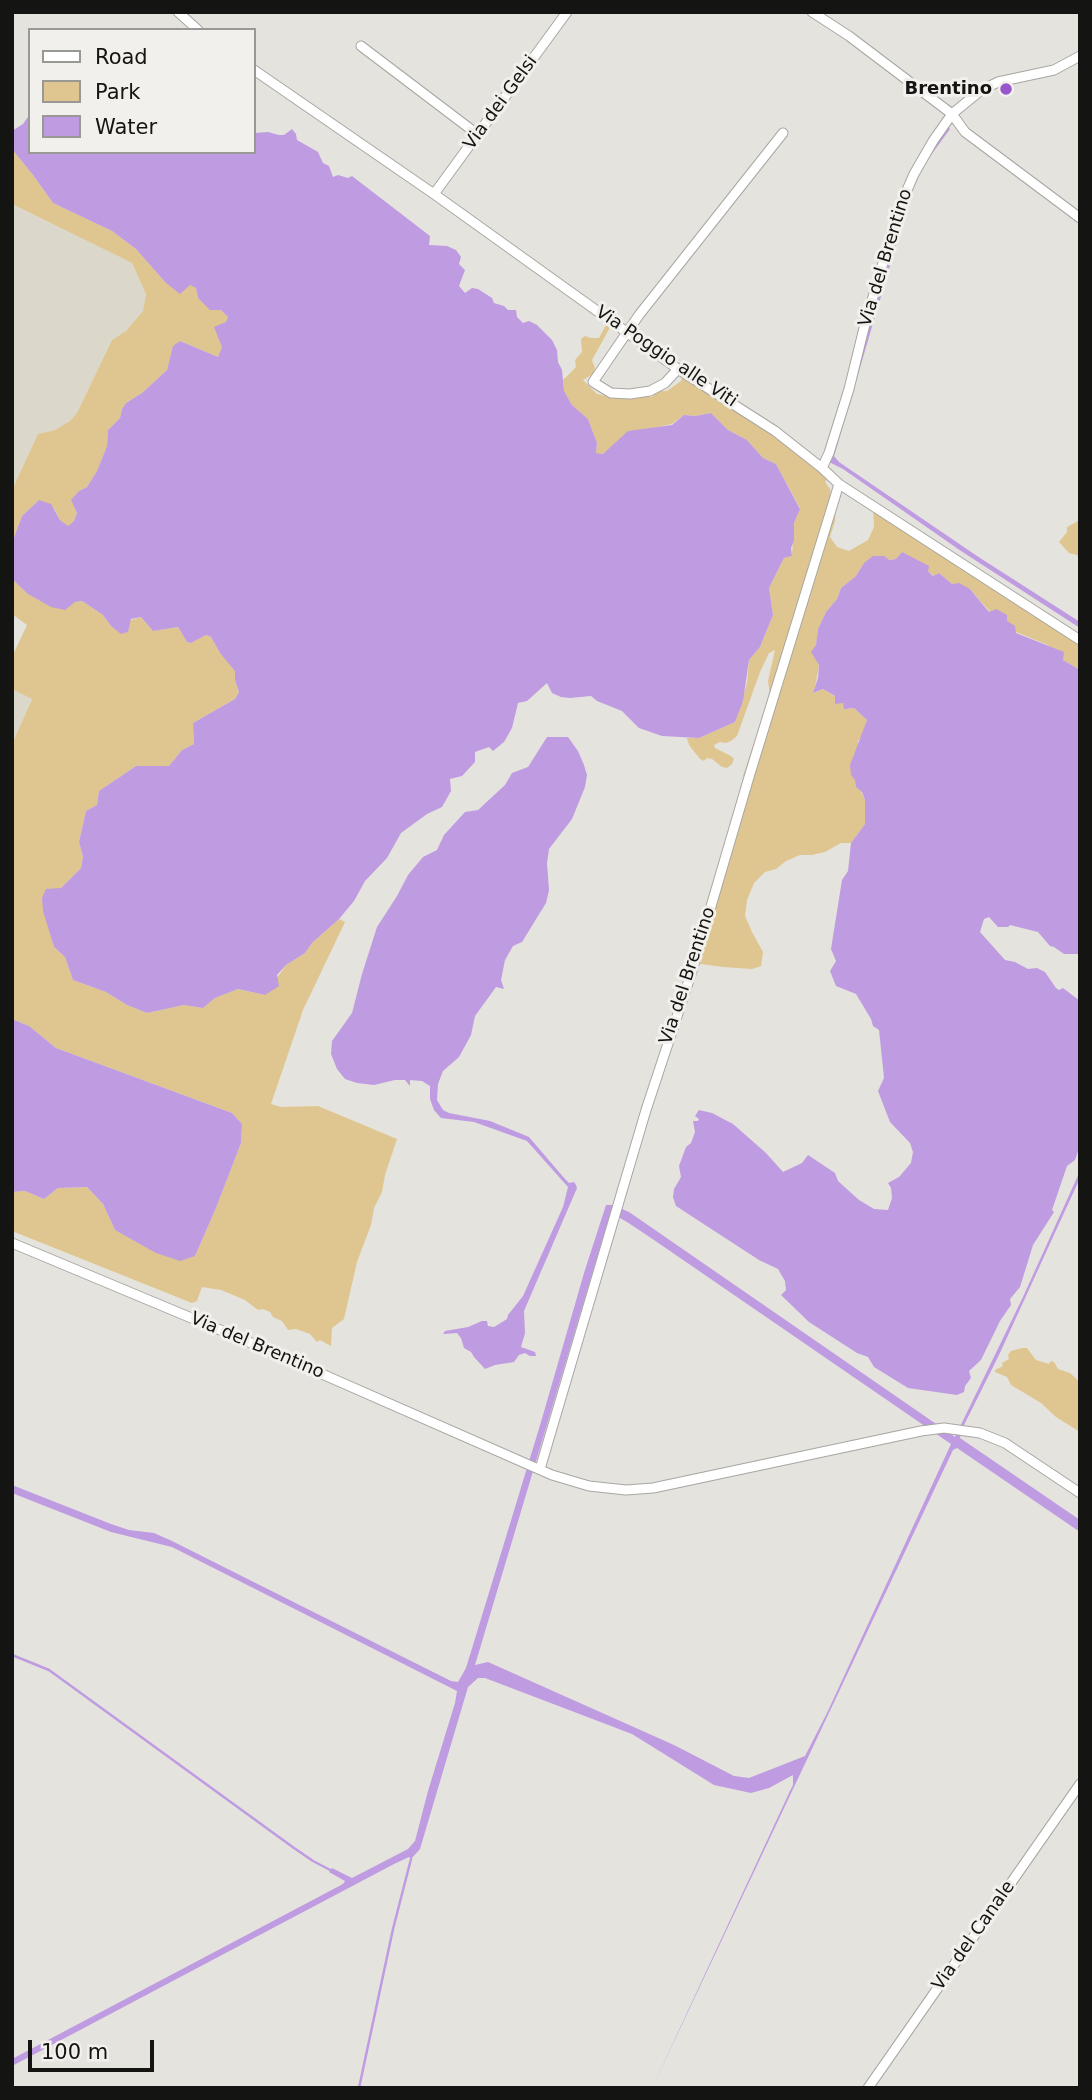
<!DOCTYPE html>
<style>
body{margin:0}
#map{position:relative;width:1092px;height:2100px;overflow:hidden;background:#e5e3de;font-family:"DejaVu Sans",sans-serif}
canvas{display:block}
.frame{position:absolute;inset:0;border:14px solid #141412;pointer-events:none}
.legend{position:absolute;left:28px;top:28px;width:228px;height:126px;box-sizing:border-box;background:#f2f0ec;border:2px solid #999895;margin:0;padding:9px 12px;list-style:none;font-size:21px;color:#141412}
.legend li{display:flex;align-items:center;gap:14px;height:35px}
.legend b{width:35px;border:2px solid #999895}
.scale{position:absolute;left:28px;top:2040px;width:126px;height:32px;box-sizing:border-box;border:4px solid #141412;border-top:0;padding-left:9px;font-size:21px;line-height:24px;white-space:nowrap;color:#141412;-webkit-text-stroke:5px #f2f0ec;paint-order:stroke}
</style>
<div id="map">
<canvas width="1092" height="2100"></canvas>
<div class="frame"></div>
<ul class="legend">
<li><b style="height:9px;background:#fff"></b>Road</li>
<li><b style="height:19px;background:#dfc690"></b>Park</li>
<li><b style="height:19px;background:#bf9be1"></b>Water</li>
</ul>
<div class="scale">100 m</div>
</div>
<script>
const context = document.querySelector('canvas').getContext('2d');
context.lineJoin = 'round';
function fill(path, color) { context.fillStyle = color; context.fill(path, 'evenodd'); }
const toPath = rows => new Path2D(rows.map(r => 'M' + r).join(''));
function trace(path, color, width, dash) { context.strokeStyle = color; context.lineWidth = width; context.lineCap = dash ? 'butt' : 'round'; context.setLineDash(dash || []); context.stroke(path); }
function label(font, color, halo, rows, align = 'center') {
  context.font = font + ' "DejaVu Sans",sans-serif'; context.lineWidth = 6; context.setLineDash([]); context.textBaseline = 'middle'; context.strokeStyle = halo; context.fillStyle = color; for (const [text, x, y, turn = 0] of rows) {
    context.save(); context.translate(x, y); context.rotate((+turn || 0) * Math.PI / 180); context.textAlign = isNaN(turn) ? turn : align; if (halo) context.strokeText(text, 0, 0); context.fillText(text, 0, 0); context.restore();
  }
}
fill(toPath([
 [12,204,132,263,146,294,143,311,126,331,112,340,77,413,70,421,55,430,38,434,12,490],
 [12,689,32,698,12,744]
]), '#dcd7cb');
fill(toPath([
 [12,149,33,175,53,203,112,231,136,249,165,282,189,284,196,288,198,298,221,310,228,317,222,347,218,357,180,341,173,347,167,370,142,393,126,403,122,409,120,418,108,430,107,446,97,471,87,487,79,491,72,500,77,513,74,521,68,527,60,520,55,510,39,500,22,516,12,543,12,490,38,434,55,430,70,421,77,413,112,340,126,331,143,311,146,294,132,263,12,204],
 [609,319,613,322,592,360,595,368,593,374,583,380,597,394,616,398,618,396,652,397,657,391,667,391,681,381,684,373,774,431,830,475,825,482,830,489,832,502,836,506,835,521,830,537,837,547,849,551,868,540,874,527,873,506,1080,640,1080,670,1063,660,1048,645,1016,632,990,612,970,589,952,584,939,573,934,576,928,571,896,559,864,563,856,576,841,588,837,599,826,612,818,629,816,645,819,665,814,693,823,689,844,702,848,709,854,708,867,720,863,735,858,741,858,748,853,756,855,779,865,800,865,824,851,843,841,843,825,852,812,855,800,855,786,861,776,869,765,872,754,883,747,900,745,916,752,932,763,952,761,966,752,969,723,967,694,963,748,777,743,776,770,695,768,681,775,650,769,653,760,672,737,736,731,741,726,743,720,742,714,745,715,748,731,756,734,759,732,764,727,768,722,767,712,759,707,758,704,761,700,759,689,745,687,738,699,738,735,722,747,683,749,660,760,647,773,615,769,588,784,558,792,556,794,523,800,508,776,464,763,458,747,440,728,430,711,413,695,416,684,415,672,424,658,427,602,454,596,453,597,443,588,419,572,405,564,391,563,380,576,367,575,360,582,352,581,339,585,336,591,338,599,338],
 [1078,521,1080,521,1080,562,1077,555,1069,553,1059,542,1067,532,1067,527],
 [12,579,28,594,75,602,82,601,103,615,111,626,141,617,153,631,178,627,187,642,191,643,206,635,211,637,220,653,230,662,235,671,235,680,239,692,235,699,193,723,194,744,182,750,169,766,136,766,99,791,97,805,86,811,79,842,83,857,81,868,61,888,50,933,54,947,65,957,73,980,106,992,127,1005,147,1013,184,1005,203,1008,215,998,238,989,265,995,286,965,305,953,312,943,339,919,345,922,303,1010,271,1104,281,1107,318,1106,397,1139,385,1175,382,1192,374,1208,371,1225,357,1262,344,1319,332,1328,331,1346,320,1340,317,1342,310,1334,296,1329,288,1330,282,1321,273,1317,270,1312,263,1309,258,1310,245,1300,221,1290,202,1287,197,1301,192,1303,12,1231,12,1192,25,1191,44,1199,58,1188,87,1187,103,1204,115,1230,195,1256,216,1208,241,1143,242,1124,232,1113,56,1048,29,1026,12,1019,12,744,32,699,12,689,12,657,27,625,12,614],
 [1022,1348,1027,1348,1036,1360,1049,1364,1051,1361,1054,1362,1058,1369,1070,1373,1080,1382,1080,1432,1056,1417,1041,1403,1011,1385,1007,1377,995,1372,995,1370,1003,1366,1002,1363,1009,1359,1008,1355,1011,1351]
]), '#dfc690');
fill(toPath([
 [30,114,30,152,254,152,254,133,268,132,279,135,284,135,292,129,296,134,297,140,318,152,323,163,329,166,333,177,338,175,348,178,352,176,430,236,429,245,447,246,456,250,461,257,459,264,465,270,459,286,465,293,472,288,478,289,492,298,494,303,504,306,508,310,516,310,517,317,523,323,529,321,537,325,552,340,557,350,558,362,562,370,564,391,572,405,588,419,597,443,596,453,603,454,628,431,672,425,684,415,695,416,711,413,728,430,747,440,763,458,776,464,800,509,794,523,794,541,791,548,792,556,784,558,769,588,773,615,760,647,749,660,743,701,735,722,699,738,662,736,639,728,622,711,597,701,591,696,570,698,561,697,552,693,547,683,527,701,518,703,512,728,504,742,493,751,489,747,475,752,475,762,462,776,450,779,451,791,442,807,427,814,401,833,387,858,365,881,354,901,339,919,312,943,305,953,286,965,277,975,279,986,265,995,238,989,215,998,203,1008,184,1005,147,1013,127,1005,106,992,73,980,65,957,54,947,43,911,42,898,46,889,61,888,81,868,83,857,79,842,86,811,97,805,99,791,136,766,169,766,182,750,194,744,193,723,235,699,239,692,235,680,235,671,220,653,211,637,206,635,191,643,187,642,178,627,153,631,141,617,131,619,128,632,121,634,111,626,103,615,82,601,75,602,65,610,51,607,28,594,12,579,12,543,22,516,39,500,51,504,60,520,68,526,74,521,77,513,71,500,79,491,87,487,97,471,107,446,108,430,120,418,122,409,126,403,142,393,167,370,173,346,180,341,218,357,222,347,214,327,226,322,228,317,221,310,210,310,198,298,196,288,190,285,180,294,165,282,136,249,112,231,53,203,33,175,12,149,12,131,23,124],
 [948,127,950,129,923,166,912,191,834,456,839,462,977,556,1080,622,1080,628,961,551,843,469,829,462,911,188,921,165],
 [902,552,929,566,928,571,933,576,939,573,952,584,959,583,970,589,989,612,996,609,1007,615,1007,621,1015,626,1016,633,1064,652,1063,660,1080,670,1080,954,1064,954,1054,947,1050,946,1038,932,1010,925,1008,927,998,927,989,917,984,919,980,932,1005,960,1015,962,1028,969,1037,968,1045,972,1056,988,1059,990,1063,988,1080,1001,1080,1145,1075,1160,1067,1166,1052,1210,1054,1212,1033,1245,1020,1287,1010,1299,1011,1305,1000,1321,981,1360,969,1371,971,1378,965,1386,964,1392,957,1395,908,1388,874,1367,868,1357,857,1353,809,1322,781,1295,786,1290,785,1281,778,1269,759,1260,676,1206,673,1197,674,1189,681,1177,679,1166,686,1147,691,1143,695,1132,693,1121,698,1121,699,1119,695,1116,699,1110,712,1113,733,1124,766,1153,783,1172,802,1163,808,1155,835,1173,838,1181,849,1191,859,1200,874,1209,888,1210,892,1198,891,1188,888,1183,899,1177,911,1163,913,1152,910,1143,890,1122,878,1091,884,1078,879,1030,873,1026,871,1019,856,994,836,986,830,971,836,961,831,949,842,880,848,871,851,843,865,824,865,800,862,792,856,787,855,780,851,775,850,765,867,720,854,708,844,709,843,703,835,704,835,696,823,689,813,693,818,678,819,665,811,652,816,645,818,629,826,612,837,599,841,588,856,576,864,563,873,556,884,556,889,560,896,559],
 [547,737,568,737,578,751,584,765,587,775,585,787,572,819,549,849,547,863,549,890,546,903,522,942,513,946,505,960,501,980,504,989,496,987,475,1016,471,1035,459,1057,443,1071,438,1084,437,1100,443,1110,449,1113,490,1121,529,1137,565,1179,569,1183,574,1182,576,1185,577,1188,524,1311,525,1333,521,1347,535,1352,536,1356,530,1356,525,1353,519,1355,514,1362,495,1365,485,1369,474,1357,471,1352,464,1348,461,1338,457,1333,443,1334,445,1331,468,1327,482,1321,487,1321,488,1326,494,1327,507,1319,508,1315,523,1296,563,1207,568,1187,527,1141,474,1122,441,1118,434,1110,430,1099,430,1086,422,1081,410,1080,410,1086,405,1080,395,1080,374,1085,357,1083,345,1079,337,1069,331,1054,332,1041,352,1013,362,974,377,927,397,896,408,875,423,857,437,850,444,835,465,812,478,810,505,785,512,773,528,767],
 [12,1019,29,1026,56,1048,232,1113,242,1124,241,1143,216,1208,195,1256,180,1261,156,1253,115,1230,103,1204,87,1187,58,1188,44,1199,25,1191,12,1192],
 [1080,1171,1080,1178,999,1355,962,1429,960,1438,1080,1520,1080,1532,957,1448,953,1450,652,2088,790,1791,793,1785,793,1775,769,1788,751,1793,714,1785,632,1734,485,1678,478,1678,468,1687,420,1849,411,1859,409,1857,394,1864,12,2066,12,2059,343,1884,345,1881,329,1872,332,1868,352,1878,408,1849,415,1841,428,1791,455,1703,457,1691,172,1547,111,1532,12,1493,12,1485,111,1524,129,1530,154,1533,172,1541,451,1681,458,1682,466,1668,541,1422,584,1273,606,1205,613,1205,629,1212,955,1437,1023,1297],
 [610,1214,613,1214,627,1222,654,1240,951,1444,827,1713,805,1756,749,1778,734,1776,674,1745,488,1662,475,1665]
]), '#bf9be1');
trace(toPath([
 [12,1655,49,1670,294,1848,313,1861,334,1872],
 [359,2088,393,1929,411,1859]
]), '#bf9be1', 2.5);
const minor = toPath([
 [178,12,198,30],
 [812,12,849,36,952,114,965,132,1080,218],
 [361,46,477,134],
 [254,70,434,194,678,369,775,431,822,468,839,484,1080,640],
 [434,194,567,12],
 [678,369,665,383,650,391,630,394,611,393,593,382,639,315,783,133],
 [822,468,829,453,849,389,864,328,898,211,914,174,933,141,952,114,980,91,998,82,1054,70,1080,56],
 [12,1243,256,1345,552,1475,589,1486,626,1490,653,1488,921,1431,944,1428,980,1433,1005,1443,1080,1493],
 [540,1469,646,1110,692,971,749,777,839,484],
 [868,2088,1080,1784]
]);
trace(minor, '#a8a6a2', 11);
trace(minor, '#fff', 9);
for (const [x, y, r, color] of [
 [1006,89,7,"#9756cb"]
]) { const dot = new Path2D(); dot.arc(x, y, r, 0, 2 * Math.PI); context.fillStyle = color; context.fill(dot); trace(dot, '#f2f0ec', 2.5); }
label('bold 18px', '#141412', '#f2f0ec', [
 ["Brentino",992,89]
], 'right');
label('18px', '#141412', '#f2f0ec', [
 ["Via dei Gelsi",501,103,-54],
 ["Via del Brentino",886,258,-73],
 ["Via Poggio alle Viti",666,357,34],
 ["Via del Brentino",688,976,-72],
 ["Via del Brentino",257,1346,23],
 ["Via del Canale",974,1936,-55]
]);
</script>
